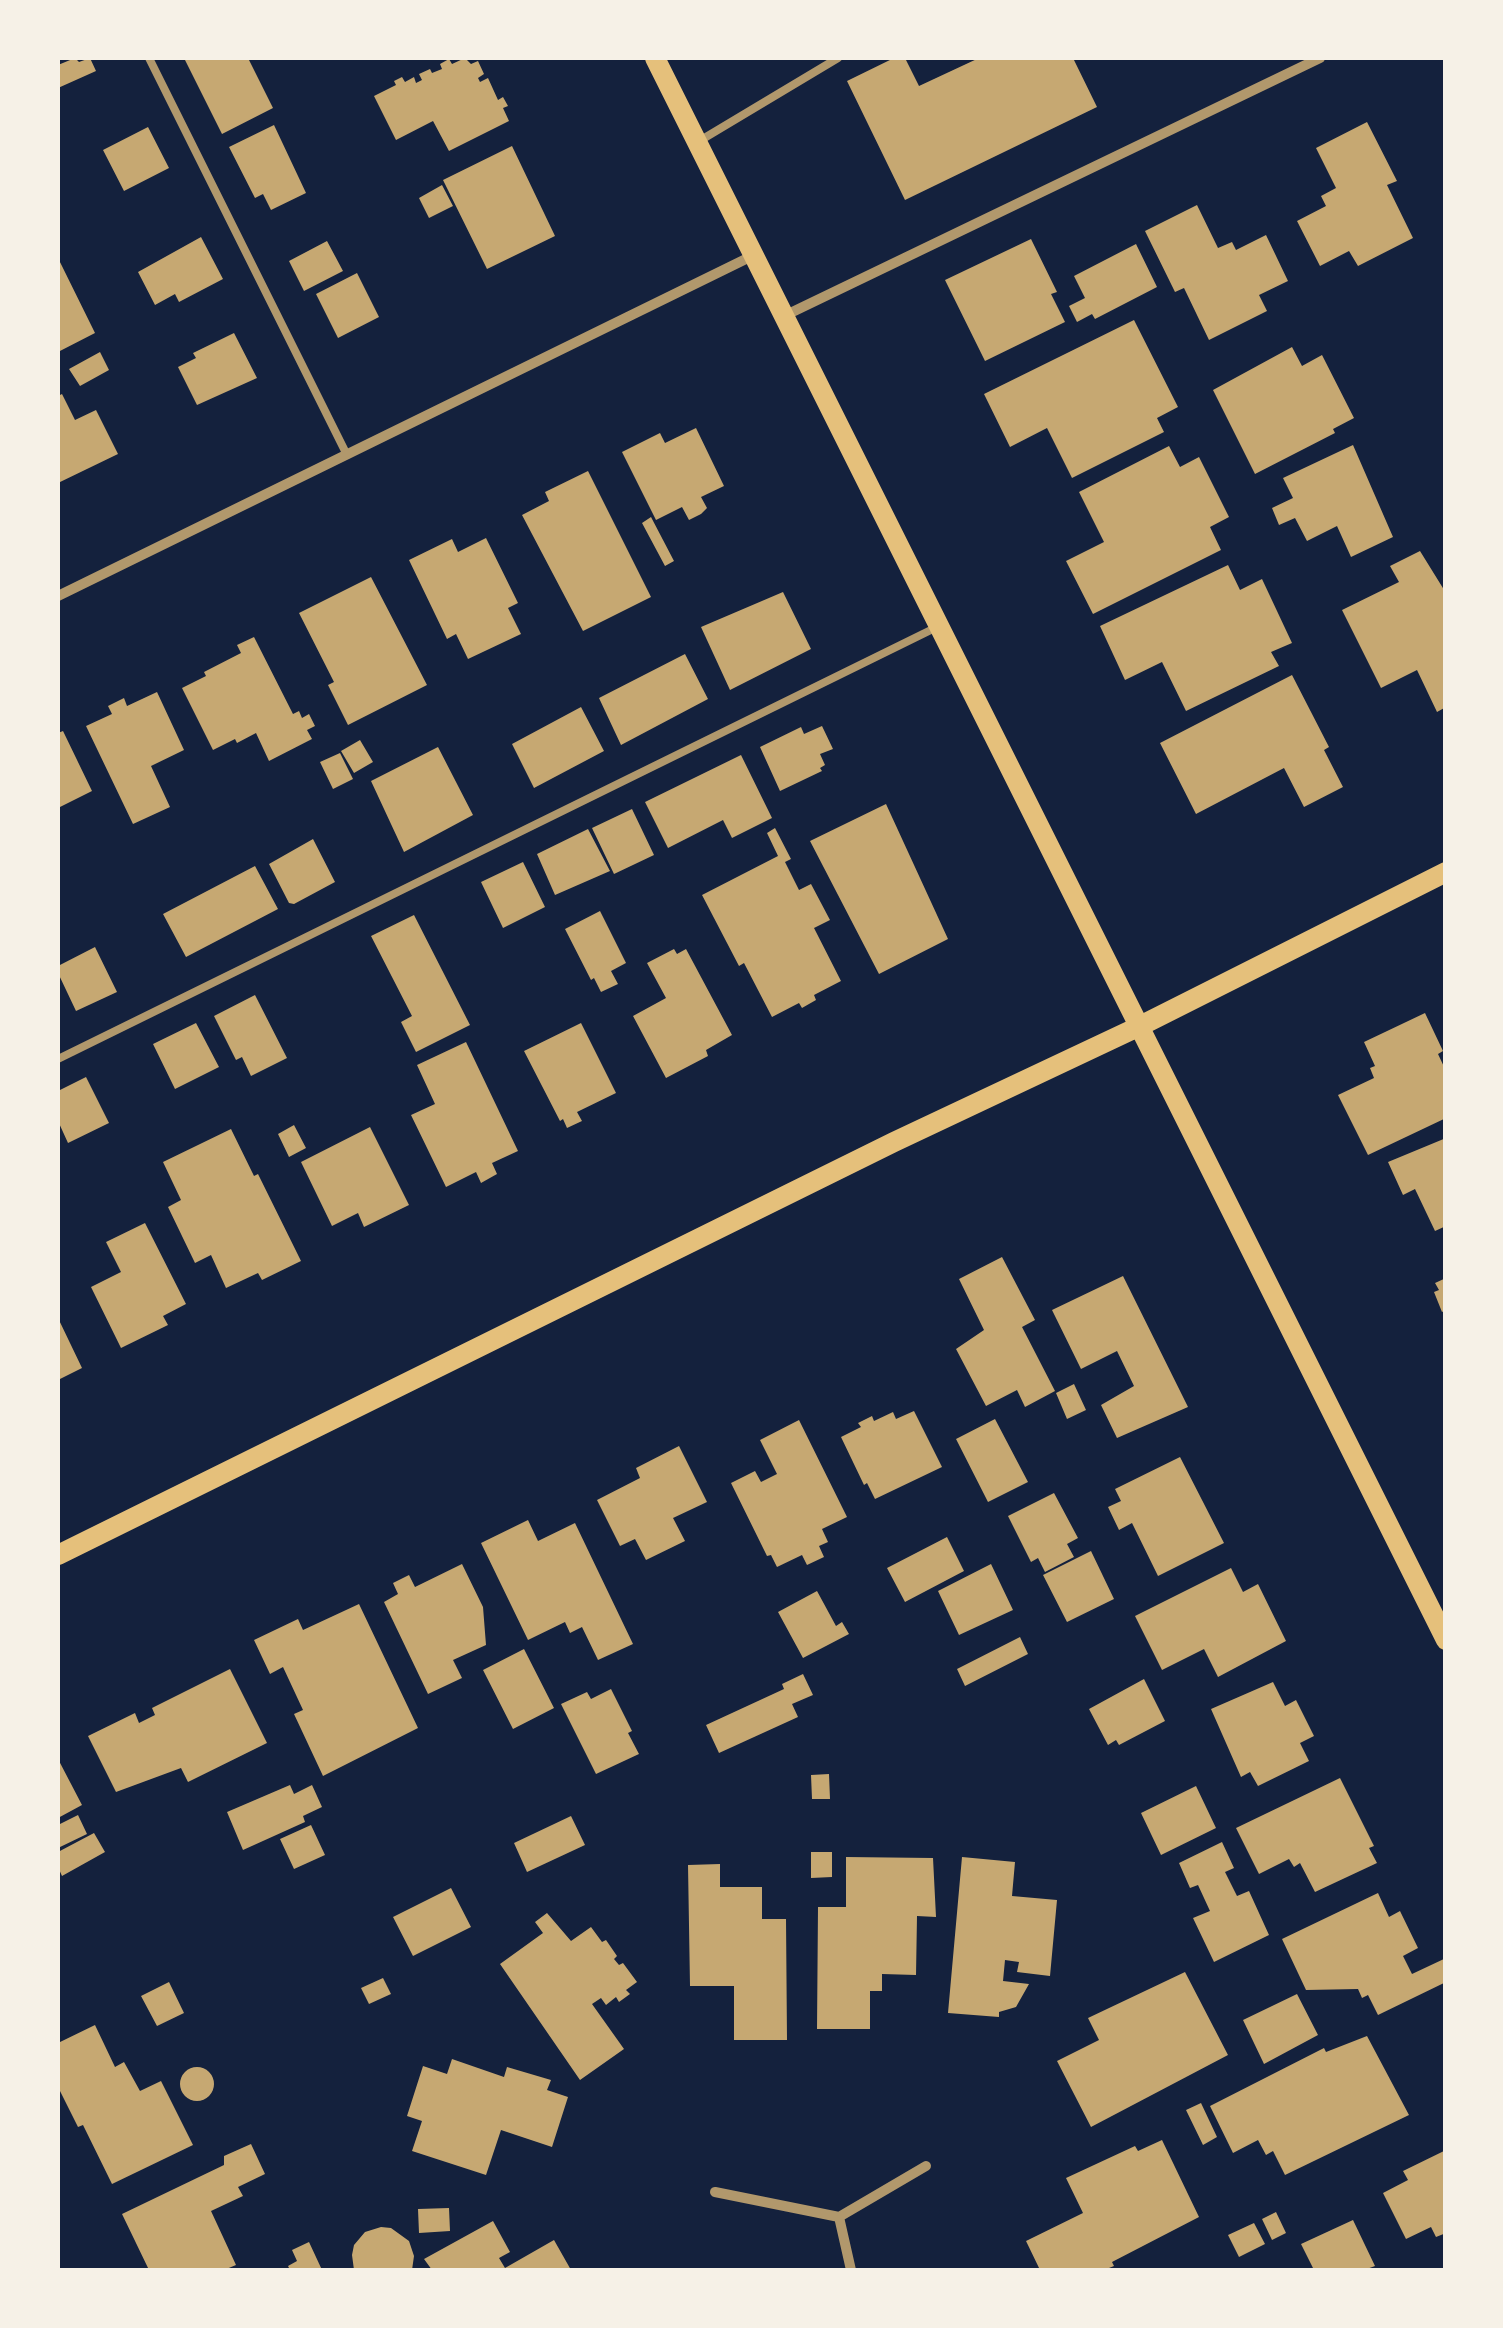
<!DOCTYPE html>
<style>
body{margin:0}
#map{position:relative;width:1503px;height:2328px;overflow:hidden;background:#14213d;font-family:"Titillium Web",sans-serif}
canvas{display:block}
.frame{position:absolute;inset:0;border:60px solid #f6f1e7;pointer-events:none}
</style>
<div id="map">
<canvas width="1503" height="2328"></canvas>
<div class="frame"></div>
</div>
<script>
const context = document.querySelector('canvas').getContext('2d');
context.lineJoin = 'round';
function fill(path, color) { context.fillStyle = color; context.fill(path, 'evenodd'); }
const toPath = rows => new Path2D(rows.map(r => 'M' + r).join(''));
function trace(path, color, width, dash) { context.strokeStyle = color; context.lineWidth = width; context.lineCap = dash ? 'butt' : 'round'; context.setLineDash(dash || []); context.stroke(path); }
fill(toPath([
 [75,58,79,62,90,58,96,71,58,88,58,65],
 [184,58,248,58,273,108,222,134],
 [465,58,471,64,478,61,484,74,478,78,480,82,488,78,498,100,503,97,508,106,503,108,509,121,449,151,433,121,396,140,374,96,396,85,394,81,402,77,405,82,414,77,416,83,422,80,419,74,430,69,432,73,442,69,440,64,449,59,452,64],
 [894,58,905,58,919,86,979,58,1073,58,1097,107,905,200,847,81],
 [1367,122,1397,181,1387,185,1413,238,1358,266,1349,251,1320,266,1297,221,1326,206,1321,196,1336,188,1316,148],
 [274,125,306,193,271,210,263,194,255,198,229,147],
 [148,127,169,168,124,191,103,150],
 [512,146,555,236,487,269,443,180],
 [442,185,453,206,429,218,419,198],
 [1197,205,1218,248,1232,242,1236,250,1266,235,1288,281,1259,295,1267,311,1209,340,1184,288,1175,292,1145,231],
 [201,237,223,279,179,302,175,294,155,305,138,272],
 [1031,239,1057,292,1051,294,1065,322,985,361,945,280],
 [327,241,343,271,304,291,289,261],
 [1136,244,1157,287,1095,319,1092,314,1077,322,1069,306,1085,298,1074,276],
 [58,258,95,333,58,352],
 [357,273,379,317,338,338,316,294],
 [1134,320,1178,407,1157,418,1164,432,1072,478,1047,428,1010,447,984,394],
 [234,333,257,378,197,405,178,367,196,358,193,353],
 [1292,347,1302,366,1322,355,1354,418,1333,429,1335,433,1255,474,1213,390],
 [100,352,109,370,80,386,69,369],
 [62,394,75,420,96,410,118,454,58,483,58,396],
 [696,428,724,486,701,497,707,508,701,514,689,520,682,507,656,520,622,452,660,433,665,443],
 [1353,445,1393,537,1351,557,1337,526,1307,541,1295,518,1279,525,1272,508,1293,498,1283,478],
 [1169,446,1180,467,1199,457,1229,517,1210,527,1221,550,1093,614,1066,561,1104,542,1079,492],
 [588,471,651,597,583,631,522,515,549,501,545,492],
 [651,517,674,561,665,566,642,523],
 [486,538,518,603,508,608,521,634,468,659,456,634,447,639,409,560,452,539,458,552],
 [1420,551,1446,593,1446,707,1437,712,1417,670,1381,688,1342,610,1399,582,1390,566],
 [1228,565,1240,590,1262,579,1292,643,1271,652,1279,666,1186,711,1162,662,1125,680,1100,626],
 [371,577,427,685,348,725,328,685,334,682,299,613],
 [783,592,811,649,730,690,701,627],
 [254,637,293,714,299,711,302,718,309,714,315,726,307,730,312,739,269,761,256,733,237,743,235,739,213,750,182,688,206,676,204,672,241,653,237,645],
 [685,654,708,699,621,745,599,698],
 [1292,675,1329,747,1324,750,1343,787,1304,807,1284,768,1196,814,1160,743],
 [157,692,184,750,151,766,170,807,133,824,86,726,112,714,108,706,124,698,127,706],
 [581,707,604,751,534,788,512,744],
 [822,726,833,749,820,754,825,765,820,768,822,771,780,791,760,747,801,727,804,734],
 [63,731,92,791,58,808,58,733],
 [360,740,373,762,354,773,341,751],
 [438,747,473,815,404,852,371,781],
 [340,753,353,779,333,789,320,762],
 [741,755,772,818,732,838,723,820,668,848,645,802],
 [886,804,948,939,879,974,810,841],
 [632,809,654,855,614,874,592,828],
 [775,828,791,859,785,862,799,890,811,884,830,920,814,928,841,981,814,995,816,1000,802,1008,799,1003,772,1017,744,963,739,966,702,895,778,856,767,833],
 [588,829,610,871,555,895,537,854],
 [313,839,335,882,294,904,289,903,269,864],
 [523,862,545,907,503,928,481,882],
 [255,866,278,909,186,957,163,914],
 [600,911,626,963,611,971,618,984,601,992,594,978,591,980,565,929],
 [414,915,470,1025,416,1052,401,1022,412,1016,371,936],
 [95,947,117,992,76,1011,58,973,58,966],
 [674,949,677,954,686,949,732,1035,706,1050,708,1056,666,1078,633,1016,666,998,647,963],
 [255,995,287,1058,251,1076,242,1057,236,1060,214,1016],
 [1425,1013,1443,1051,1438,1054,1446,1071,1446,1118,1368,1155,1338,1095,1374,1078,1370,1068,1375,1066,1364,1042],
 [196,1023,219,1067,175,1089,153,1044],
 [581,1023,616,1093,577,1112,582,1121,567,1128,563,1119,560,1121,524,1051],
 [466,1042,518,1151,492,1163,497,1174,481,1183,476,1172,446,1187,411,1115,435,1104,417,1065],
 [86,1077,109,1123,68,1143,58,1121,58,1091],
 [294,1125,306,1148,289,1157,278,1134],
 [370,1127,409,1205,364,1227,358,1213,332,1226,301,1162],
 [231,1129,254,1176,258,1174,301,1261,262,1280,258,1273,226,1288,211,1255,195,1263,168,1207,181,1200,163,1162],
 [1446,1138,1446,1226,1435,1231,1415,1189,1403,1195,1388,1162],
 [145,1223,186,1304,163,1316,168,1325,121,1348,91,1287,121,1272,106,1242],
 [1002,1257,1035,1320,1022,1327,1055,1391,1025,1407,1017,1390,986,1406,956,1349,984,1330,959,1279],
 [1123,1276,1188,1407,1117,1438,1101,1405,1134,1386,1117,1351,1081,1369,1052,1310],
 [1446,1278,1446,1310,1442,1312,1434,1292,1439,1290,1435,1283],
 [58,1318,82,1368,58,1380],
 [1074,1384,1086,1410,1067,1419,1056,1393],
 [914,1411,942,1467,875,1499,867,1483,864,1485,841,1437,861,1427,858,1423,872,1416,874,1421,893,1412,896,1419],
 [995,1419,1028,1482,988,1502,956,1439],
 [799,1420,847,1517,822,1529,828,1542,819,1546,824,1557,807,1565,802,1555,777,1567,771,1555,767,1556,731,1483,755,1471,761,1482,777,1474,760,1440],
 [679,1446,707,1502,673,1518,685,1541,646,1560,635,1539,620,1546,597,1500,640,1478,636,1468],
 [1180,1457,1224,1543,1158,1576,1132,1523,1119,1530,1108,1507,1121,1501,1115,1489],
 [1054,1493,1078,1538,1067,1544,1074,1557,1045,1572,1038,1558,1031,1562,1008,1516],
 [528,1520,538,1541,575,1523,633,1644,598,1660,582,1627,570,1633,565,1622,528,1640,481,1543],
 [947,1537,964,1571,905,1602,887,1568],
 [1091,1551,1114,1599,1067,1622,1043,1575],
 [462,1564,483,1607,486,1645,453,1660,462,1678,428,1694,384,1602,398,1594,393,1583,409,1575,415,1587],
 [991,1564,1013,1610,959,1635,938,1591],
 [1231,1568,1243,1592,1258,1584,1286,1641,1218,1677,1204,1649,1162,1670,1135,1616],
 [817,1591,836,1626,842,1622,849,1634,803,1658,778,1612],
 [359,1604,418,1728,323,1776,294,1714,303,1710,283,1667,270,1674,254,1640,298,1619,303,1630],
 [1020,1637,1028,1654,965,1686,957,1669],
 [524,1649,554,1708,513,1729,483,1670],
 [230,1669,267,1743,188,1782,181,1768,116,1792,88,1736,135,1713,139,1723,155,1715,152,1708],
 [803,1674,813,1695,792,1704,798,1717,719,1753,706,1725,784,1689,782,1684],
 [1144,1679,1165,1721,1119,1745,1116,1740,1108,1745,1089,1709],
 [1273,1682,1285,1706,1296,1700,1314,1736,1300,1743,1309,1761,1258,1786,1250,1772,1241,1777,1211,1709],
 [611,1689,632,1731,628,1733,639,1754,596,1774,561,1704,587,1692,591,1699],
 [58,1759,82,1805,58,1818],
 [829,1774,830,1799,812,1799,811,1775],
 [1340,1778,1374,1846,1369,1848,1377,1863,1315,1892,1300,1863,1294,1867,1289,1859,1259,1874,1236,1828],
 [290,1785,294,1794,312,1785,322,1807,303,1816,305,1822,243,1850,227,1812],
 [1196,1786,1216,1828,1161,1855,1141,1813],
 [78,1815,87,1834,58,1848,58,1825],
 [571,1816,585,1845,527,1872,514,1843],
 [311,1825,325,1855,294,1869,280,1839],
 [94,1833,105,1852,62,1876,58,1867,58,1852],
 [1222,1842,1234,1868,1225,1872,1237,1896,1249,1891,1269,1935,1214,1962,1193,1918,1210,1911,1198,1885,1190,1888,1179,1863],
 [811,1852,832,1852,832,1877,811,1878],
 [846,1857,933,1858,936,1917,917,1916,916,1975,882,1974,882,1991,870,1991,870,2029,817,2029,818,1907,846,1907],
 [962,1857,1015,1862,1012,1896,1057,1900,1050,1976,1017,1972,1019,1962,1005,1960,1003,1981,1029,1984,1016,2007,999,2012,999,2017,948,2013],
 [720,1864,720,1887,762,1887,762,1919,786,1919,787,2040,734,2040,734,1986,690,1986,688,1865],
 [451,1888,471,1927,413,1956,393,1917],
 [1378,1893,1389,1917,1400,1911,1418,1948,1403,1956,1412,1974,1446,1958,1446,1982,1378,2015,1368,1995,1362,1998,1358,1989,1306,1990,1282,1939],
 [547,1913,571,1941,591,1927,602,1942,606,1940,617,1956,614,1959,619,1965,623,1963,637,1982,626,1990,630,1994,619,2002,616,1997,606,2005,601,1998,592,2004,624,2049,580,2080,500,1964,543,1933,535,1922],
 [1185,1972,1228,2055,1091,2127,1057,2061,1099,2040,1088,2018],
 [383,1978,391,1994,369,2004,361,1988],
 [169,1982,184,2013,157,2026,141,1996],
 [1297,1994,1318,2035,1264,2064,1243,2020],
 [95,2025,115,2067,124,2062,140,2091,161,2081,193,2145,112,2184,83,2125,78,2127,58,2087,58,2043],
 [1367,2036,1409,2115,1285,2175,1273,2151,1266,2155,1258,2140,1233,2153,1210,2106,1324,2048,1326,2052],
 [452,2059,504,2077,507,2067,551,2080,547,2090,568,2097,552,2147,501,2130,486,2175,412,2151,422,2121,407,2116,423,2066,447,2074],
 '180 2084a17 17 0 1 1 34 0a17 17 0 1 1-34 0Z',
 [1201,2103,1217,2137,1203,2145,1186,2110],
 [1162,2140,1199,2217,1112,2262,1114,2266,1104,2270,1040,2270,1026,2241,1083,2213,1066,2178,1135,2146,1138,2151],
 [251,2144,265,2174,238,2187,243,2196,211,2211,236,2265,224,2270,149,2270,122,2214,224,2165,224,2156],
 [1446,2150,1446,2233,1436,2237,1431,2227,1406,2239,1383,2193,1408,2180,1403,2171],
 [449,2208,450,2231,419,2233,418,2209],
 [1276,2212,1286,2233,1272,2240,1262,2219],
 [1353,2220,1375,2266,1364,2270,1314,2270,1301,2244],
 [493,2221,510,2252,499,2258,505,2268,554,2240,571,2270,432,2270,424,2259],
 [1254,2223,1265,2244,1239,2257,1228,2235],
 [381,2227,391,2228,409,2241,414,2256,412,2270,354,2270,352,2255,354,2245,365,2232],
 [309,2242,322,2270,290,2270,288,2266,297,2261,292,2250]
]), '#c6a872');
trace(toPath([
 [149,58,347,455],
 [701,140,838,58],
 [58,1059,937,627]
]), '#b1986c', 8);
trace(toPath([
 [784,316,1320,58],
 [58,596,752,256],
 [715,2192,839,2217,926,2166],
 [839,2217,851,2270]
]), '#b1986c', 10);
trace(toPath([
 [655,58,1446,1640],
 [58,1555,894,1142,1140,1026,1446,872]
]), '#e5c07b', 20);
</script>
